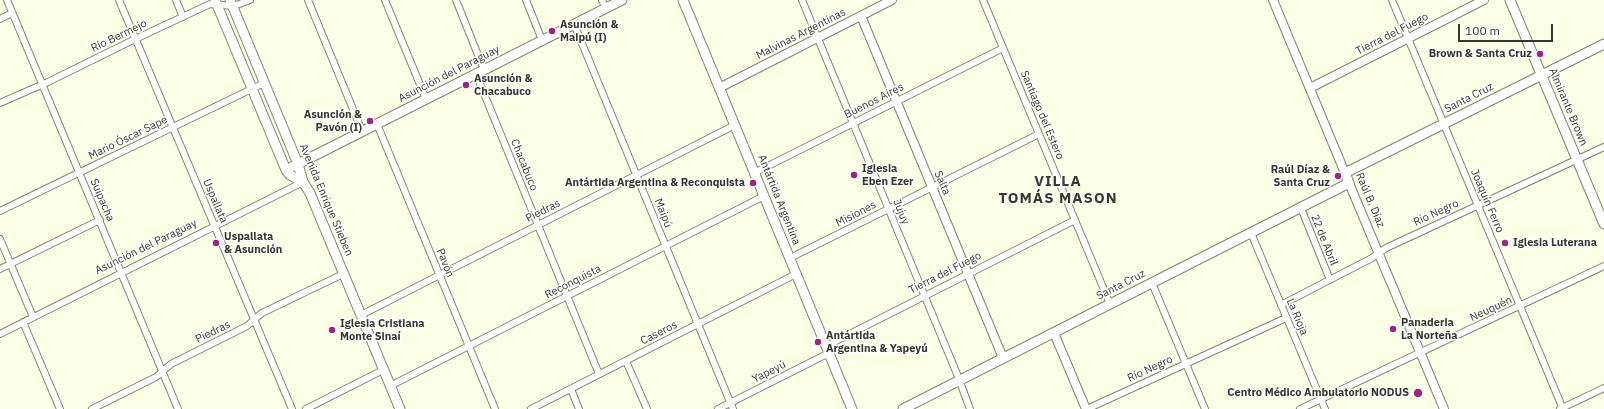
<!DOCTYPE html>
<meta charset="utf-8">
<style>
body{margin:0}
#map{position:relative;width:1604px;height:409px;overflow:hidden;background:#fbffe6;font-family:"IBM Plex Sans",sans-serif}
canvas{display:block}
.scale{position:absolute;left:1458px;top:24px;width:95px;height:18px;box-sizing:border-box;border:2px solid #35362d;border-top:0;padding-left:5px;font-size:12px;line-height:14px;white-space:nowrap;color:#35362d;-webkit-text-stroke:3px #fff;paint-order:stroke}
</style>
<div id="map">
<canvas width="1604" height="409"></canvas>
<div class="scale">100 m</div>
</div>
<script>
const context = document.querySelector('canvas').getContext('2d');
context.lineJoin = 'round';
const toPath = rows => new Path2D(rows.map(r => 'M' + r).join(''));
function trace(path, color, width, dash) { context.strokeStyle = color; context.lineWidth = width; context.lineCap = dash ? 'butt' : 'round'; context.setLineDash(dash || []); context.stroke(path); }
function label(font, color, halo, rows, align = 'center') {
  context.font = font + ' "IBM Plex Sans",sans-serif'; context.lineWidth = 3; context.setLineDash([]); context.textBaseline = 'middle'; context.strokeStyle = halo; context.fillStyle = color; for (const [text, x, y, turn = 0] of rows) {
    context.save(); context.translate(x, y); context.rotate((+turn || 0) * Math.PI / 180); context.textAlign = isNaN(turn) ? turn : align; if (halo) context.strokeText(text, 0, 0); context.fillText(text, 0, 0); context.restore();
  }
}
const minor = toPath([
 [7,0,178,409],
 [119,0,292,409],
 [176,0,183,17],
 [308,0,362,131],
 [385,0,426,99],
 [456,0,484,70],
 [526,0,542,40],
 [602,0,606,9],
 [802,0,957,374,970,409],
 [983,0,1110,304],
 [1392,0,1563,409],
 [0,19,12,13],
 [574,24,733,409],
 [476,74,599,374],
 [0,103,48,82,129,42,210,4,234,6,250,0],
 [377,124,495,409],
 [754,173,1003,48],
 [1301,208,1330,280],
 [0,211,264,83],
 [1251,233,1325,409],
 [0,239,33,317],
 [790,258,1039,134],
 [0,269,100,220],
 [1152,283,1205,409],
 [1281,305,1372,258,1386,248,1604,147],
 [361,315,735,125],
 [23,322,60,409],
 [0,334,303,182],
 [826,346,1075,220],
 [626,361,647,409],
 [390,386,764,196],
 [571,389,579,409],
 [92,409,156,377,171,364,247,326,262,313,343,274],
 [306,409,383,370],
 [531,409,796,274],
 [718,409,829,353],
 [1087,409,1286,318],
 [1300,409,1604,266],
 [1560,409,1604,388]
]);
const tertiary = toPath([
 [1273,0,1345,173],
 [861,16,1003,358],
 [719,88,892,0],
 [1310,88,1484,0],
 [1349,183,1444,409],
 [1054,333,1086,409]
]);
const secondary = toPath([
 [215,0,286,170,290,175,303,182],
 [230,0,298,164,303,182,310,193,400,409],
 [683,0,852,409],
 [1510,0,1604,224],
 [286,170,622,0],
 [903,409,1349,183,1345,173,1604,44]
]);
trace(minor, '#81846e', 8);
trace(tertiary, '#81846e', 10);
trace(secondary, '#81846e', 11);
trace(minor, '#fff', 6);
trace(tertiary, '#fff', 8);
trace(secondary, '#fff', 9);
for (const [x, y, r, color] of [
 [552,31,4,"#9e257d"],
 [1540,54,4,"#9e257d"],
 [466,85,4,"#9e257d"],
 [370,121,4,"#9e257d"],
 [854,175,4,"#9e257d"],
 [1338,176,4,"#9e257d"],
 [753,183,4,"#9e257d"],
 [216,243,4,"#9e257d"],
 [1505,243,4,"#9e257d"],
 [1393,329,4,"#9e257d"],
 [332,330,4,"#9e257d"],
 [818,342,4,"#9e257d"],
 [1418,393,5,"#9e257d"]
]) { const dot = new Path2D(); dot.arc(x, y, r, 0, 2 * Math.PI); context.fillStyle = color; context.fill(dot); trace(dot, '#fff', 1.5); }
label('bold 11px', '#35362d', '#fff', [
 ["Asunción &",560,25],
 ["Maipú (I)",560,38],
 ["Brown & Santa Cruz",1532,54,"right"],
 ["Asunción &",474,79],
 ["Chacabuco",474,92],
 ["Asunción &",362,115,"right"],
 ["Pavón (I)",362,128,"right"],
 ["Iglesia",862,169],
 ["Eben Ezer",862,182],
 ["Raúl Díaz &",1330,170,"right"],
 ["Santa Cruz",1330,183,"right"],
 ["Antártida Argentina & Reconquista",745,183,"right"],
 ["Uspallata",224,237],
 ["& Asunción",224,250],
 ["Iglesia Luterana",1513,243],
 ["Panaderia",1401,323],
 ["La Norteña",1401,336],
 ["Iglesia Cristiana",340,324],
 ["Monte Sinaí",340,337],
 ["Antártida",826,336],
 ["Argentina & Yapeyú",826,349],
 ["Centro Médico Ambulatorio NODUS",1409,393,"right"]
], 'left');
label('11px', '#35362d', '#fff', [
 ["Malvinas Argentinas",801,34,-27],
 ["Tierra del Fuego",1392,34,-27],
 ["Río Bermejo",119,36,-26],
 ["Asunción del Paraguay",449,74,-27],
 ["Santa Cruz",1469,98,-27],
 ["Buenos Aires",874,101,-27],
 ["Almirante Brown",1568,107,67],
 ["Santiago del Estero",1042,115,67],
 ["Mario Óscar Sape",128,138,-26],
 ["Chacabuco",524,165,68],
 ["Salta",942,183,67],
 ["Suipacha",102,200,67],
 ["Avenida Enrique Stieben",326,200,67],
 ["Antártida Argentina",779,200,68],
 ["Raúl B. Díaz",1370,200,67],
 ["Uspallata",215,201,67],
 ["Joaquín Ferro",1487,201,67],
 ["Piedras",543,211,-27],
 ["Jujuy",901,212,68],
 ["Maipú",663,213,68],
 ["Río Negro",1436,213,-25],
 ["Misiones",856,214,-27],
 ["22 de Abril",1324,240,68],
 ["Asunción del Paraguay",146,247,-26],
 ["Pavón",445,263,68],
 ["Tierra del Fuego",945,273,-27],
 ["Reconquista",573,282,-27],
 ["Santa Cruz",1121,285,-27],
 ["Neuquén",1491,309,-25],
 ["La Rioja",1297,317,67],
 ["Piedras",213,332,-26],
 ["Caseros",659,333,-27],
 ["Río Negro",1150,369,-25],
 ["Yapeyú",769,372,-27]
]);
context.letterSpacing = '1px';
label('bold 15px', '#393b27', '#fff', [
 ["VILLA",1058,182],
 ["TOMÁS MASON",1058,199]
]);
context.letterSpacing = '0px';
</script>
